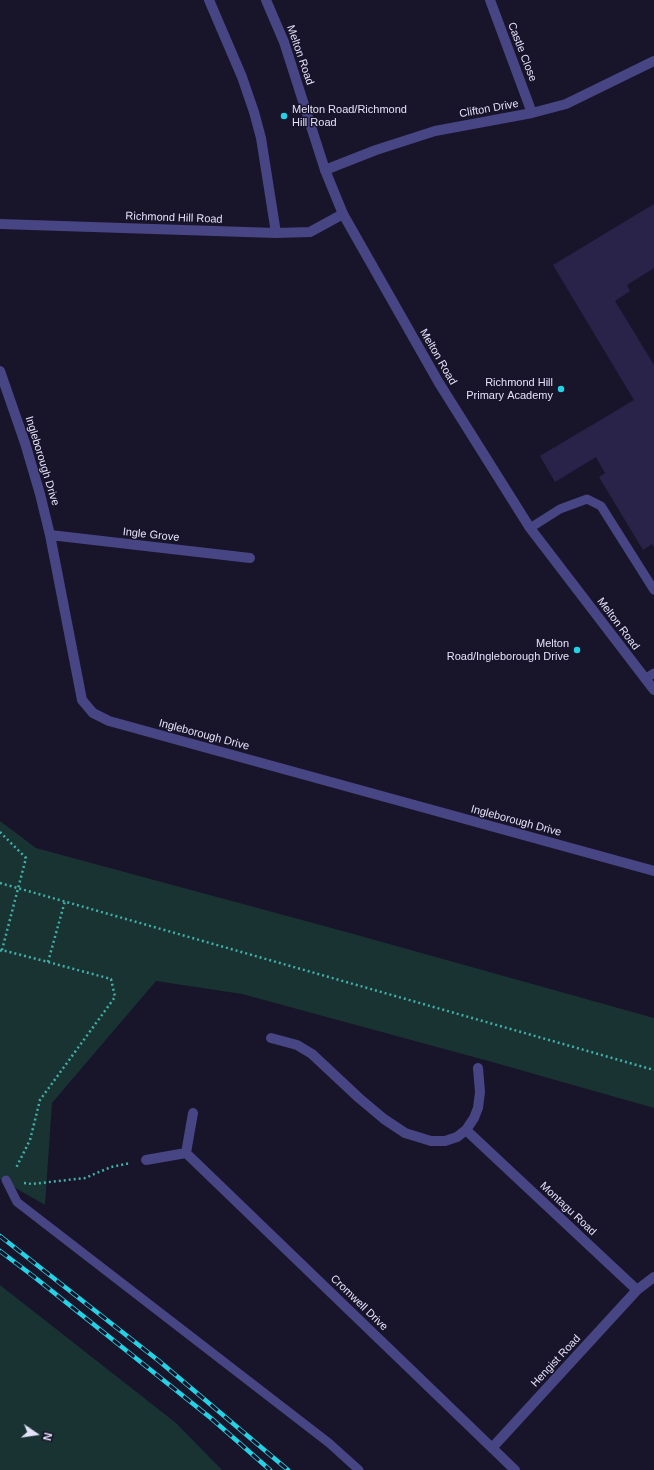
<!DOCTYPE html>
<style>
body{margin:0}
#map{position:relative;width:654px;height:1470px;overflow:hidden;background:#18142a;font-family:Arial,sans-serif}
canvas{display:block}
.north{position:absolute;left:16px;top:1414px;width:40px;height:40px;-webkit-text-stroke:3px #18142a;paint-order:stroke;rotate:103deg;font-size:11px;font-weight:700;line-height:16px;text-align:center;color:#e4e1fb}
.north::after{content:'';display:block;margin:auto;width:14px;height:18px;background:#e4e1fb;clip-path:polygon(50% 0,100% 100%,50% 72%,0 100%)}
</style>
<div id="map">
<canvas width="654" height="1470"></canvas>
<div class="north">N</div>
</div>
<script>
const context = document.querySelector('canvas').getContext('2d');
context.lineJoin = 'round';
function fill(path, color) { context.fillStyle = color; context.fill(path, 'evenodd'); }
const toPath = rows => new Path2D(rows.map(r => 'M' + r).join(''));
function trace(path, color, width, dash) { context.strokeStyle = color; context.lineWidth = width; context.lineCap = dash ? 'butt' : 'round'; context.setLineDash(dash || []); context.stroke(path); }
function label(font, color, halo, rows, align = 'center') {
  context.font = font + ' Arial,sans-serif'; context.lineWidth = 3; context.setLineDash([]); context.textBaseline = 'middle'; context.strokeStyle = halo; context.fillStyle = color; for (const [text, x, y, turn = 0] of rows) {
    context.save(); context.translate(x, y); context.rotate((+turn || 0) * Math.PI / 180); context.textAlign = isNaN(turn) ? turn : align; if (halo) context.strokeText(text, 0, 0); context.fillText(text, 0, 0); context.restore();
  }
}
fill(toPath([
 [0,821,36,848,350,933,654,1018,654,1108,492,1062,242,994,156,981,52,1103,45,1205,0,1179],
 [0,1285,176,1423,222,1470,0,1470]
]), '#183332');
fill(toPath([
 [654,204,654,268,627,285,630,291,615,301,654,365,654,547,652,544,643,550,599,477,605,473,596,457,555,482,540,456,634,400,553,265]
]), '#2a2349');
trace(toPath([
 [0,832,26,858,2,950],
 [0,883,654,1070],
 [0,951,2,950,48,962,111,979,115,997,40,1100,30,1140,16,1168],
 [48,962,65,901],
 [24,1183,32,1184,85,1178,111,1167,131,1163]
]), '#40b0a9', 2.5, [2, 3]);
trace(toPath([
 [530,528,560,509,587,499,601,506,654,590],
 [645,679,654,673],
 [6,1180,17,1202,329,1443,359,1470]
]), '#474583', 9);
trace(toPath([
 [209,0,242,77,254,112,261,138,276,233],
 [490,0,532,113],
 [325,170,376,150,435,131,532,113,566,104,654,61],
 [0,224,276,233,310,232,343,214],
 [0,371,25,443,40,494,50,535,82,700,93,713,109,721,654,871],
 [50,535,250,558],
 [271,1038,297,1045,312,1054,359,1098,384,1119,405,1133,431,1141,445,1141,457,1137,466,1130,474,1118,478,1108,480,1092,478,1068],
 [466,1130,637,1290,654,1277],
 [186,1153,515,1470],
 [146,1160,186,1153,193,1113],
 [492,1448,637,1290]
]), '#474583', 10);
trace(toPath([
 [266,0,284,42,325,170,343,214,439,383,530,528,654,690]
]), '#474583', 10);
const rail = toPath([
 [0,1236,159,1361,288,1470],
 [0,1251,33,1276,212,1419,270,1470]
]);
trace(rail, '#23d2e5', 4.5);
trace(rail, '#18142a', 3, [9]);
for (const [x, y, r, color] of [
 [284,116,4,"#23d2e5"],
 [561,389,4,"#23d2e5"],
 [577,650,4,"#23d2e5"]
]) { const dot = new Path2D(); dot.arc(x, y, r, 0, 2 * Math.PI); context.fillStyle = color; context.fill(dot); trace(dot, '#18142a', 1.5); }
label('11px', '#e4e1fb', '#18142a', [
 ["Castle Close",522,52,69],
 ["Melton Road",300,55,71],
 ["Clifton Drive",489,109,-10],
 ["Richmond Hill Road",174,218,2],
 ["Melton Road",438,357,60],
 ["Ingleborough Drive",42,461,73],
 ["Ingle Grove",151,535,6],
 ["Melton Road",618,624,53],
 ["Ingleborough Drive",204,735,15],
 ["Ingleborough Drive",516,821,15],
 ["Montagu Road",568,1209,43],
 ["Cromwell Drive",359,1303,44],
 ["Hengist Road",556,1361,-47]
]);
label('11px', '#e4e1fb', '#18142a', [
 ["Melton Road/Richmond",292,110,"left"],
 ["Hill Road",292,123,"left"],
 ["Richmond Hill",553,383],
 ["Primary Academy",553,396],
 ["Melton",569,644],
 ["Road/Ingleborough Drive",569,657]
], 'right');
</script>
